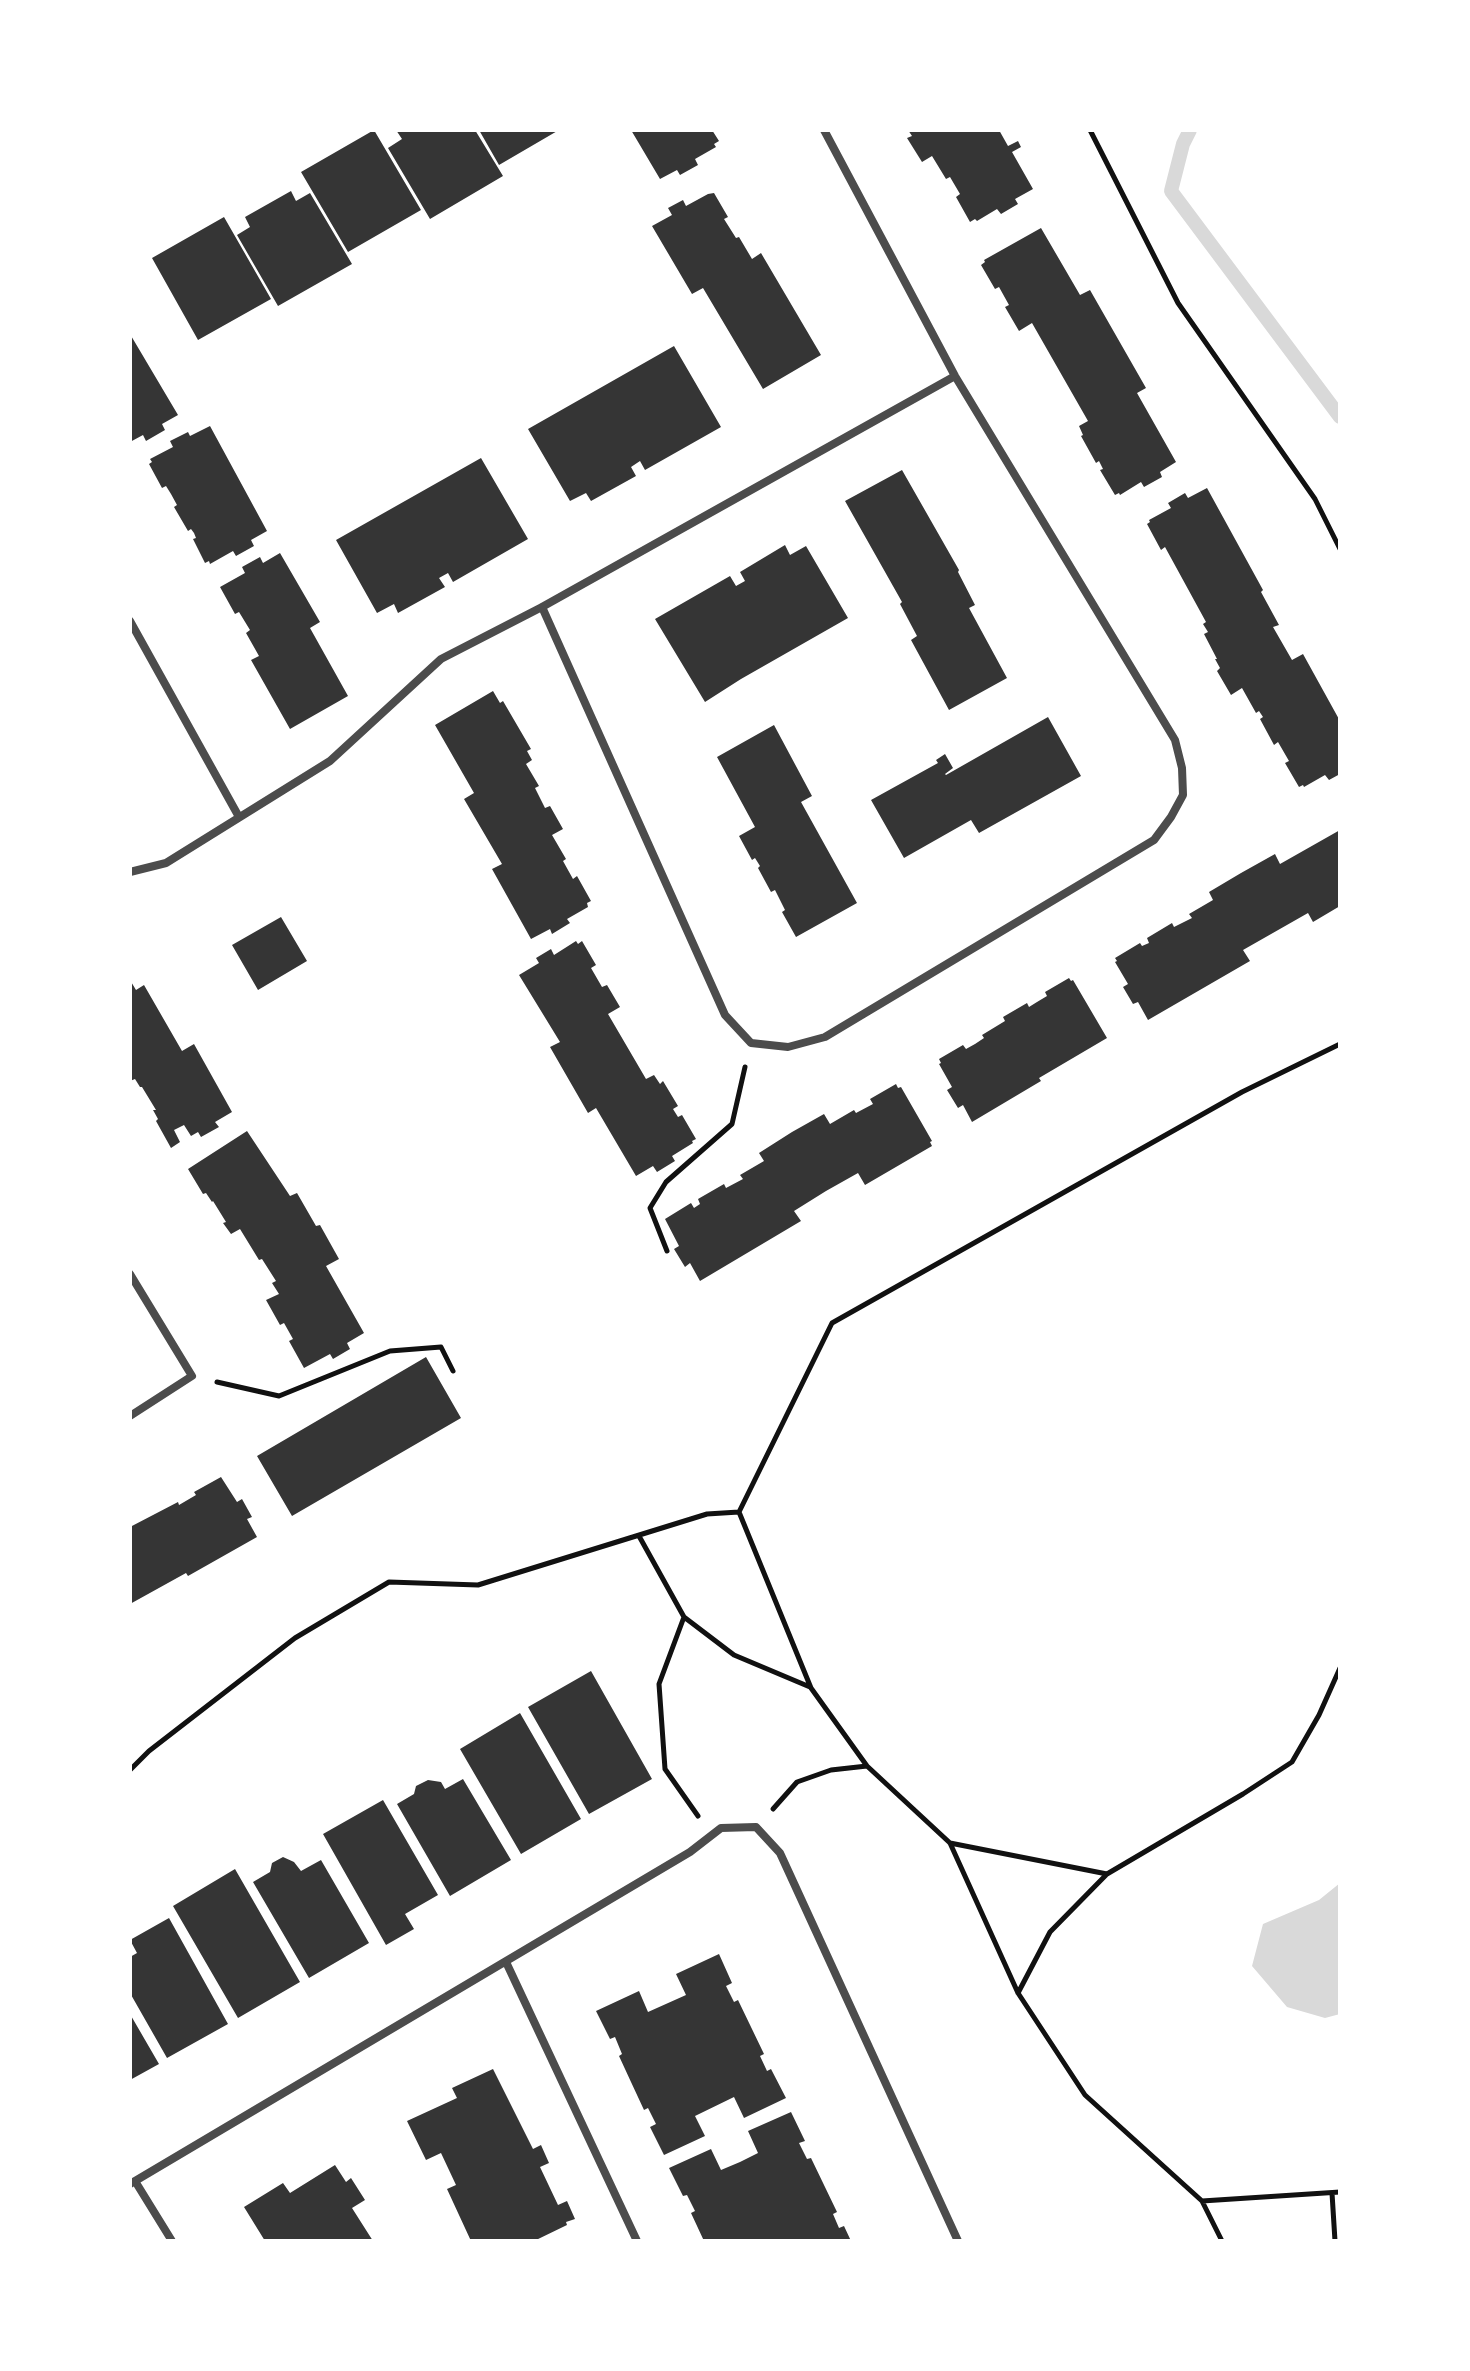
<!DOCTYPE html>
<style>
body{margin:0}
#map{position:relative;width:1470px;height:2371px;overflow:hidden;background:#fff;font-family:"Varela Round",sans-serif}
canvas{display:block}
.frame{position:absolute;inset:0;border:132px solid #fff;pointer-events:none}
</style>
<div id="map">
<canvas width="1470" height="2371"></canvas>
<div class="frame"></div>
</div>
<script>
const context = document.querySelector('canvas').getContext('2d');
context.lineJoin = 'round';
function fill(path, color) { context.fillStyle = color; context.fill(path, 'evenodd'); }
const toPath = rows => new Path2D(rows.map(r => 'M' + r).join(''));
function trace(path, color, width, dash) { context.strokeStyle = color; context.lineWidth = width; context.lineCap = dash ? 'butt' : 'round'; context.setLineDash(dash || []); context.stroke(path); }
fill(toPath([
 [1340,1883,1340,2014,1325,2018,1287,2007,1252,1966,1263,1924,1319,1900]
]), '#d9d9d9');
trace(toPath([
 [1190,130,1183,144,1171,191,1340,417]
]), '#d9d9d9', 14);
fill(toPath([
 [374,130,421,210,348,252,301,172],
 [396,130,475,130,503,176,430,219,388,148,402,139],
 [479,130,559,130,499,165],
 [631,130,712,130,719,141,714,144,716,147,695,159,698,165,680,175,677,170,660,179],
 [908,130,999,130,1008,146,1018,141,1021,147,1012,152,1033,189,1015,199,1018,204,1001,214,997,209,977,221,975,219,970,222,956,197,960,194,950,177,946,179,932,156,922,162,907,138,912,136],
 [291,191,296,201,310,193,352,264,278,306,237,235,250,227,245,217],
 [714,193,728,217,724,219,736,238,739,237,752,259,761,253,821,355,763,389,703,288,692,294,652,226,672,215,668,208,683,200,686,206,708,194],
 [224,217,271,299,198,340,152,258],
 [1041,228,1080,295,1090,290,1146,388,1137,393,1176,462,1160,472,1162,477,1144,487,1141,482,1120,495,1119,493,1115,495,1100,470,1103,469,1099,461,1096,463,1081,436,1083,435,1079,426,1088,421,1032,323,1019,331,1005,307,1009,305,999,287,995,289,981,265,985,262,984,260],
 [130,334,178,415,162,424,165,430,146,441,143,435,130,442],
 [674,346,721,427,645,470,640,461,631,467,636,476,591,501,586,493,570,501,528,429],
 [210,426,267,531,251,540,254,546,236,556,233,551,210,564,209,561,205,563,193,539,196,538,194,533,191,529,188,531,174,507,177,505,171,494,166,486,162,488,149,464,152,462,150,459,173,447,170,441,188,432,190,436],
 [481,458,528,539,453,582,448,573,439,578,445,587,398,613,394,604,377,613,336,540],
 [902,470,959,570,958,572,975,605,969,608,1007,678,949,710,911,640,917,636,900,604,902,602,845,501],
 [1207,488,1263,590,1261,592,1279,625,1273,627,1292,660,1303,654,1340,721,1340,774,1329,780,1325,775,1304,787,1303,785,1299,787,1285,763,1289,761,1278,742,1274,745,1260,719,1263,717,1259,711,1256,713,1242,688,1231,695,1217,671,1220,668,1215,659,1217,659,1204,634,1208,632,1203,624,1206,622,1165,547,1161,550,1147,524,1150,522,1149,520,1171,508,1168,503,1185,493,1188,498],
 [785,545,790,555,806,546,848,618,741,679,705,702,655,619,730,576,736,586,745,581,740,572],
 [280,553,320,622,310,628,348,696,290,729,251,660,259,656,246,633,250,630,239,612,235,614,220,587,245,573,242,567,260,557,263,563],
 [493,691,500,703,503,701,531,749,527,751,532,760,526,764,539,786,535,788,545,808,550,806,563,829,552,835,566,859,563,861,573,879,577,876,591,901,587,903,588,907,567,919,570,923,552,934,550,929,531,939,492,869,502,864,464,799,474,793,435,725],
 [1048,717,1081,776,979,833,971,820,904,858,871,800,938,763,936,760,945,754,953,768,945,774,946,775],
 [774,725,812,796,801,802,857,903,796,937,782,912,785,910,775,890,771,892,758,868,760,866,755,858,752,860,739,836,755,827,717,757],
 [1340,830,1340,906,1313,922,1308,913,1243,950,1250,961,1148,1020,1138,1002,1133,1004,1123,987,1128,984,1115,962,1117,961,1115,958,1140,943,1142,946,1149,943,1147,938,1172,923,1174,927,1192,918,1189,914,1213,900,1209,892,1241,873,1275,854,1280,864],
 [281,917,307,961,258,990,232,945],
 [576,941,578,944,582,941,596,965,591,968,602,987,607,985,620,1007,608,1014,646,1079,654,1075,660,1084,663,1081,678,1106,673,1109,678,1117,682,1115,696,1139,692,1141,693,1143,672,1156,675,1161,657,1172,653,1166,636,1176,596,1108,588,1113,550,1047,560,1042,519,975,539,963,536,958,551,949,554,955],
 [1069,978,1071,981,1073,980,1107,1038,1039,1078,1041,1081,972,1122,963,1105,958,1108,947,1090,952,1087,939,1064,941,1063,939,1059,963,1045,966,1049,975,1044,984,1038,982,1035,1005,1021,1003,1017,1027,1003,1029,1007,1037,1002,1047,996,1045,992],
 [130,980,136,990,144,985,182,1051,194,1044,232,1112,215,1122,219,1127,201,1137,198,1132,191,1136,184,1125,174,1130,180,1142,171,1148,156,1121,158,1119,153,1110,156,1110,142,1087,140,1087,135,1079,130,1081],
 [896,1084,898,1088,901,1087,932,1141,930,1142,932,1146,865,1185,858,1173,826,1191,794,1211,801,1221,700,1281,690,1263,685,1267,674,1249,679,1246,665,1219,691,1203,694,1208,700,1204,698,1199,724,1184,726,1188,743,1179,740,1175,764,1161,759,1153,792,1132,824,1114,830,1124,854,1110,856,1113,873,1104,870,1099],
 [247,1131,290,1196,297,1193,316,1226,320,1225,339,1259,326,1266,364,1333,347,1343,350,1349,333,1359,330,1354,304,1368,289,1341,293,1339,284,1323,280,1325,266,1300,279,1294,272,1283,276,1281,262,1259,259,1260,240,1229,231,1234,223,1223,226,1222,213,1201,212,1202,206,1193,203,1194,188,1169],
 [426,1357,461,1418,292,1516,257,1456],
 [221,1477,237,1502,242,1499,252,1517,247,1519,257,1537,188,1576,186,1573,130,1604,130,1527,178,1502,179,1505,196,1495,194,1492],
 [591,1671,652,1779,589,1814,528,1707],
 [520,1713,581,1819,521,1854,460,1749],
 [463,1779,511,1860,450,1896,397,1804,414,1794,416,1786,428,1780,441,1782,445,1789],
 [383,1800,438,1895,405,1914,414,1929,386,1945,323,1834],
 [283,1857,294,1862,301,1871,321,1860,369,1943,309,1978,253,1882,270,1872,272,1863],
 [235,1869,300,1982,238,2018,173,1906],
 [169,1918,228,2024,167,2058,130,1993,130,1957,137,1953,130,1940],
 [719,1954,732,1983,726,1986,734,2002,738,2000,764,2054,760,2056,767,2071,771,2069,786,2098,744,2118,734,2097,695,2116,705,2136,664,2155,650,2127,656,2124,648,2108,644,2110,631,2082,619,2056,622,2054,615,2037,610,2039,596,2011,639,1991,648,2012,686,1995,676,1974],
 [130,2014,159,2064,130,2080],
 [493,2069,533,2149,541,2145,549,2163,540,2167,558,2205,567,2201,575,2219,566,2222,567,2225,534,2241,471,2241,447,2189,456,2185,441,2153,426,2160,407,2121,457,2098,452,2088],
 [791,2112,805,2141,799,2143,807,2159,811,2158,837,2212,833,2214,839,2228,844,2226,851,2241,704,2241,691,2213,695,2211,687,2195,683,2196,669,2168,711,2149,721,2170,740,2162,758,2153,748,2131],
 [335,2165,346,2182,351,2178,365,2200,352,2208,373,2241,265,2241,244,2207,283,2183,290,2193]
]), '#353535');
trace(toPath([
 [1090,130,1178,303,1315,499,1340,549],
 [667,1251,650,1208,666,1182,732,1124,745,1067],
 [217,1382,279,1396,390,1351,441,1347,453,1371],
 [739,1512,811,1688,867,1766,950,1843,1018,1993,1085,2095,1202,2201,1340,2192],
 [739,1512,832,1323,1242,1092,1340,1044],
 [639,1536,684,1617,734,1655,810,1687],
 [684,1617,659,1684,665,1769,698,1816],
 [130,1770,149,1751,295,1638,389,1582,478,1585,707,1514,739,1512],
 [773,1809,797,1782,831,1770,867,1766],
 [950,1843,1107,1874,1243,1794,1292,1762,1319,1715,1340,1668],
 [1018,1993,1050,1932,1106,1875],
 [1332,2193,1335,2241],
 [1202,2201,1222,2241]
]), '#111', 5);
trace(toPath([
 [542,607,725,1015,751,1043,788,1047,825,1037,1154,840,1171,817,1183,795,1182,768,1175,740,955,376,824,130],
 [130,621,239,817],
 [130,872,166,863,330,761,441,659,542,607,955,376],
 [130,1274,192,1376,130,1416],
 [506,1962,637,2241],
 [135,2181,172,2241],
 [130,2184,690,1852,721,1828,756,1827,780,1853,958,2241]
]), '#4c4c4c', 8);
</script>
